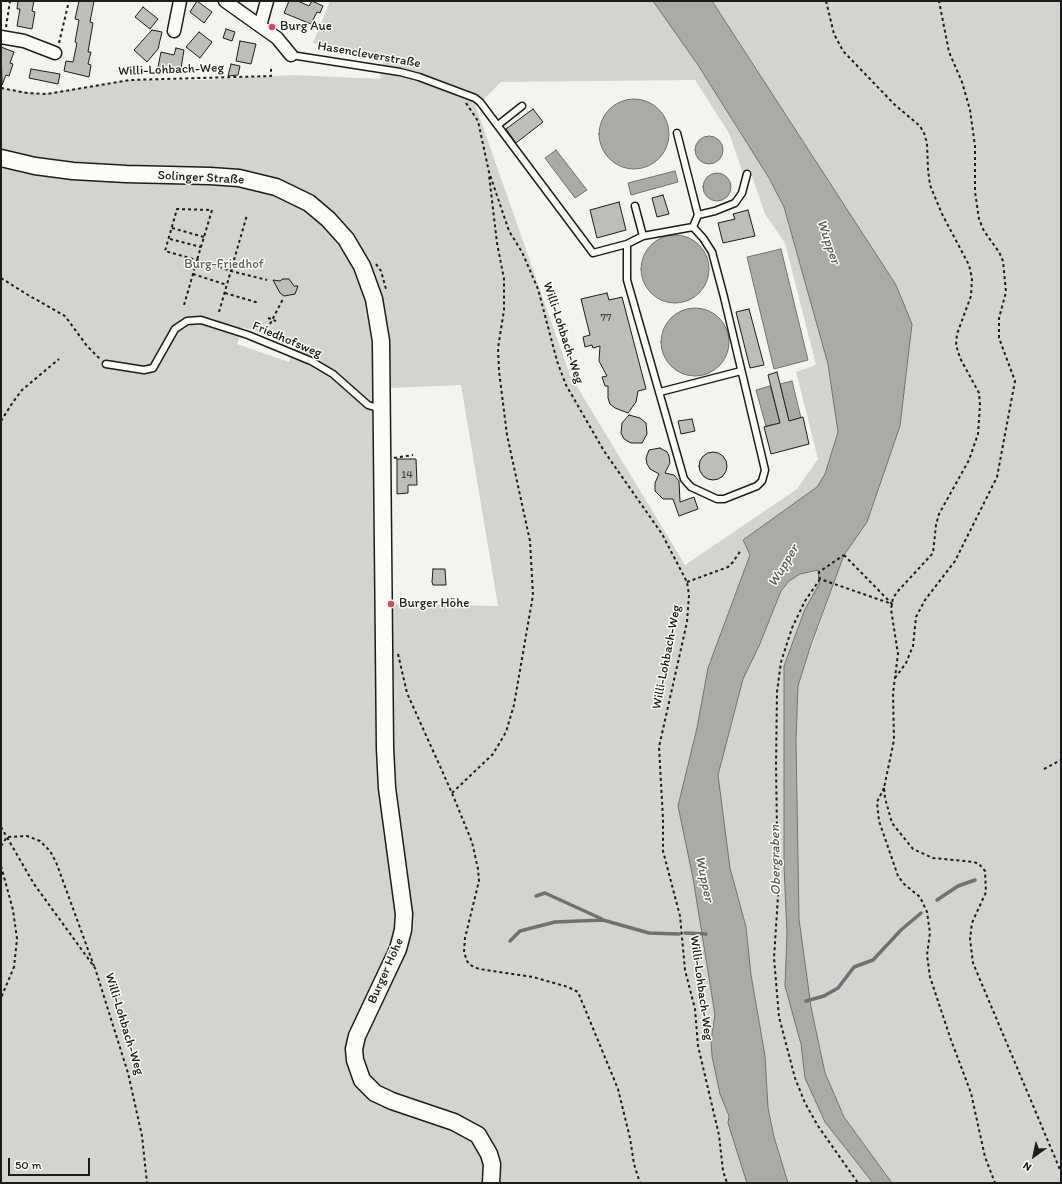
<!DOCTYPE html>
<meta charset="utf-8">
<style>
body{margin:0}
#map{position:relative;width:1062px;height:1184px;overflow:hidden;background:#f4f3ee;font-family:Itim,sans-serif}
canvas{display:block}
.frame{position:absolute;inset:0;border:2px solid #1c1c1c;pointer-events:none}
.north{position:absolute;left:1014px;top:1136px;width:40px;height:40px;-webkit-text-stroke:3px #fdfcf7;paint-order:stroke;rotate:213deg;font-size:11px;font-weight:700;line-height:16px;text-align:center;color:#1c1c1c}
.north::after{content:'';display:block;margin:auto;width:14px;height:18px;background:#1c1c1c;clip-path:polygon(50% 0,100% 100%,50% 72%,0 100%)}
.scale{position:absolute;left:8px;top:1158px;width:82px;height:18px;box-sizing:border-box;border:2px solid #1c1c1c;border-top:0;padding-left:5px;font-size:12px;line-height:14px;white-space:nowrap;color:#1c1c1c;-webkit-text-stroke:3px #fdfcf7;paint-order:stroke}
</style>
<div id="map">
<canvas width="1062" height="1184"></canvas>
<div class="frame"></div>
<div class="north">N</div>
<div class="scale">50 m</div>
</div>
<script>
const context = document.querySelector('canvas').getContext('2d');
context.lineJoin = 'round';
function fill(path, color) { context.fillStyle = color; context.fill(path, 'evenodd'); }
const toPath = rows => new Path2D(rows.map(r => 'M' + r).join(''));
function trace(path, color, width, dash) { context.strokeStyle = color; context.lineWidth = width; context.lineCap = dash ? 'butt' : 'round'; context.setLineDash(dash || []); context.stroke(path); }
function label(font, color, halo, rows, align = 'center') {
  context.font = font + ' Itim,sans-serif'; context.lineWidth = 3; context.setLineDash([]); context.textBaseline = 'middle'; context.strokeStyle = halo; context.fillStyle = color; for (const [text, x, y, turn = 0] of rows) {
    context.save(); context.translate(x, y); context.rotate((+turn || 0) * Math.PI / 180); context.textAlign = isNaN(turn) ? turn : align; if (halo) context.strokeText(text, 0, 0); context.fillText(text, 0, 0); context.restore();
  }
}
fill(toPath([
 [330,1,653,1,698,65,769,178,784,207,828,364,838,432,825,474,817,487,743,540,750,555,708,668,697,728,678,806,693,878,715,1015,711,1040,712,1056,720,1094,729,1116,729,1123,747,1183,1,1183,1,88,42,94,130,80,204,80,293,75,380,79,384,60,313,43],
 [695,80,729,133,743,173,752,176,765,214,785,243,816,365,796,372,818,459,797,489,685,565,570,375,476,107,501,82],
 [243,327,295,346,289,362,237,344],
 [461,385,498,606,391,604,390,388],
 [712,1,1061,1,1061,1183,892,1183,844,1117,825,1073,811,1007,799,919,796,740,798,686,844,555,867,522,900,426,912,324,896,285],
 [818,570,819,584,805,609,784,666,784,866,787,934,805,1078,825,1122,873,1183,788,1183,774,1137,768,1108,765,1056,751,975,746,927,730,868,718,775,743,679,759,646,781,591,789,581,800,574]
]), '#d4d3cf');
const water = toPath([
 [653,1,712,1,896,285,912,324,900,426,867,522,844,555,811,645,798,686,796,740,799,919,811,1007,825,1073,844,1117,892,1183,873,1183,825,1122,805,1078,801,1044,785,986,787,934,784,866,784,666,805,609,819,584,818,570,800,574,789,581,781,591,759,646,743,679,718,775,730,868,746,927,751,975,765,1056,768,1108,774,1137,788,1183,747,1183,728,1123,729,1116,720,1094,712,1056,711,1040,715,1015,693,878,678,806,697,728,708,668,750,555,743,540,817,487,825,474,838,432,828,364,784,207,769,178,698,65,653,1],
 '599 134a35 35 0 1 1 70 0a35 35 0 1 1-70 0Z',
 '695 150a14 14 0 1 1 28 0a14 14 0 1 1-28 0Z',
 [556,150,587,190,575,198,545,158,556,150],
 [675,171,678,182,631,195,628,183,675,171],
 '703 187a14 14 0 1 1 28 0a14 14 0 1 1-28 0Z',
 '641 269a34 34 0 1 1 68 0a34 34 0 1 1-68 0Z',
 [781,249,808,360,774,369,747,257,781,249],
 '661 342a34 34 0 1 1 68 0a34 34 0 1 1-68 0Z',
 [792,381,801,418,789,421,780,384,792,381],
 [770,386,780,423,766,426,756,390,770,386]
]);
fill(water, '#abaaa6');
trace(water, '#72716f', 1);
trace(toPath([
 [536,896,545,893,602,919],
 [937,900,958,886,975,880],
 [685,933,706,934],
 [510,941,520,931,555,922,603,920,649,933,679,934],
 [806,1001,824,996,838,988,854,967,873,960,901,930,921,913]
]), '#72716f', 3.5);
const building = toPath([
 [18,1,34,1,32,11,35,12,32,29,17,26,20,9,17,9,18,1],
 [79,1,94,1,90,22,93,23,88,52,91,52,88,64,91,65,89,77,64,71,66,61,73,62,77,43,75,42,79,20,75,19,79,1],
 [197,1,212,12,204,23,190,12,197,1],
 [289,1,298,1,309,6,312,1,323,6,320,13,317,12,311,24,284,13,289,1],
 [143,7,158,19,150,29,135,17,143,7],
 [226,29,235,32,232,41,223,38,226,29],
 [152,30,162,32,158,49,147,62,134,50,152,30],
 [199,32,212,42,200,58,186,47,199,32],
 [240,41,256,44,251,64,236,61,240,41],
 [1,47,14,52,10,63,13,64,9,76,6,75,2,85,1,47],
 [176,48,184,50,180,74,158,67,161,52,174,55,176,48],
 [231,64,240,66,238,75,228,76,231,64],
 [31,69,60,74,58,84,29,78,31,69],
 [533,109,543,122,516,143,506,129,533,109],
 [663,195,669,214,657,217,652,198,663,195],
 [619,202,626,230,597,238,590,210,619,202],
 [748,210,755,236,723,243,718,223,735,219,733,214,748,210],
 [283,279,289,279,294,286,298,286,295,294,284,296,280,293,273,280,280,281,283,279],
 [607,293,609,300,622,297,646,389,638,391,636,402,628,413,615,408,610,404,608,398,608,386,605,386,602,377,607,376,599,361,600,346,593,348,592,345,585,347,583,337,590,335,581,299,607,293],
 [749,309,764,365,750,368,736,312,749,309],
 [777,372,789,421,803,417,809,444,771,454,764,427,780,423,768,375,777,372],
 [629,415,640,418,646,423,647,434,642,443,631,443,624,439,621,433,622,423,629,415],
 [692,419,695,431,681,434,678,421,692,419],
 [660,448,667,452,669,456,670,463,665,473,674,475,679,481,680,502,694,497,698,509,679,516,673,499,663,499,655,491,655,483,659,474,650,469,647,464,646,458,649,450,660,448],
 '699 466a14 14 0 1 1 28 0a14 14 0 1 1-28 0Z',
 [397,459,416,459,417,485,408,485,408,493,397,494,397,459],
 [433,569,445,569,446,585,433,585,432,582,433,569]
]);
fill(building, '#bebdba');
trace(building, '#1c1c1c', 1);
const lane = toPath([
 [291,55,400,72,419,77,475,98,480,102,593,253,627,244,643,236,693,227,703,238,712,252,724,297,765,470,762,481,757,486,724,499,717,499,691,487,684,479,627,280,627,244],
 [498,125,522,106],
 [677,133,698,215,693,227],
 [635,206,643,236],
 [698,215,715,211,735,203,742,193,747,174],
 [106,364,144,370,153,368,175,329,187,321,201,320,248,335,311,361,333,374,368,405,381,409],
 [660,392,741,371]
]);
const street = toPath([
 [225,1,277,38,291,55],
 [260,26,267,1],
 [174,31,180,1],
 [1,37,24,41,55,53]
]);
const secondary = toPath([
 [1,158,35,166,73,171,126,174,210,176,239,178,276,187,309,203,328,219,346,239,362,266,374,299,381,341,385,748,387,788,404,914,403,930,398,949,357,1036,354,1049,355,1060,362,1080,375,1093,392,1101,454,1122,478,1135,489,1154,492,1164,491,1183]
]);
trace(lane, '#1c1c1c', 9);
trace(street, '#1c1c1c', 15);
trace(secondary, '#1c1c1c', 19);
trace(toPath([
 [826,1,834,34,843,51,895,105,920,126,924,133,927,143,928,170,930,185,942,214,969,265,972,278,971,296,957,334,956,345,960,358,979,393,980,405,978,434,969,460,939,514,936,525,933,553,898,591,893,598,891,609,898,654,893,693,894,740,884,788,885,798,892,823,913,849,933,858,974,862,979,864,985,871,986,892,972,923,970,939,973,963,1061,1172],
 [6,27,10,1],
 [59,43,69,1],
 [1,88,27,93,47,94,130,80,271,76,271,69],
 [466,103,478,121,489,172,509,231,522,252,538,289,557,361,566,385,604,451,662,534,687,582,689,595,687,622,659,747,663,819,663,851,680,916,685,970,695,1009,698,1046,719,1135,723,1171,727,1183],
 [172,228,204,237],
 [170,239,201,247],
 [376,264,381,271,386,289],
 [193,274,227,285],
 [1,278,28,295,65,316,87,346,101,360],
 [225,293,259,303],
 [184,305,193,274,197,260,204,237,212,210,177,209,165,251,197,260,231,271,267,280],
 [219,312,247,215],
 [268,318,276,321],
 [270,324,283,299],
 [1,421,13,402,22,390,59,359],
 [394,458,413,455],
 [844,555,892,604,820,579,819,572,844,555],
 [820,579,805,601,792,628,781,662,777,692,776,765,778,896,774,958,779,1017,795,1078,805,1103,818,1126,858,1183],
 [687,582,728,567,733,562,741,550],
 [398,654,407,693,452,793,472,842,478,869,479,881,465,938,464,952,467,961,470,965,479,969,533,977,568,987,578,992,618,1089,630,1138,634,1164,640,1183],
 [895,678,906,663,913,646,916,617,925,600,955,561,997,477,1015,381,999,338,999,318,1006,292,1003,261,999,252,984,231,979,219,975,192,975,146,970,110,962,82,949,52,939,1],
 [1044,769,1061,760],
 [884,788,877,802,879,821,898,876,904,884,920,897,927,912,930,933,927,955,930,977,951,1040,971,1093,985,1157,995,1183],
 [452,793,493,754,506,732,514,705,533,595,530,541,507,435,499,371,498,348,504,310,504,279,497,243,489,175],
 [1,827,34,884,95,968,128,1073,142,1136,147,1183],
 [1,846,7,837,27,836,40,841,50,851,56,862,94,966],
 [1,866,13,910,17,939,14,967,1,998]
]), '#1c1c1c', 2, [3, 3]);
trace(lane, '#fdfcf7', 6);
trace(street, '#fdfcf7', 12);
trace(secondary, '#fdfcf7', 16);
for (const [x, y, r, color] of [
 [272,27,4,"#d1495b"],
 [391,604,4,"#d1495b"]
]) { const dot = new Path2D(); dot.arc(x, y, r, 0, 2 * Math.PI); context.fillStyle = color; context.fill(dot); trace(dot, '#fdfcf7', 1.5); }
label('11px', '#444', null, [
 ["77",606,318],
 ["14",407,475]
]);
label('13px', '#1c1c1c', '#fdfcf7', [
 ["Burg Aue",280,27],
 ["Burger Höhe",399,604]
], 'left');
label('13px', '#1c1c1c', '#fdfcf7', [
 ["Hasencleverstraße",369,55,10],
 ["Willi-Lohbach-Weg",171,70,-2],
 ["Solinger Straße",201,178,3],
 ["Willi-Lohbach-Weg",563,333,72],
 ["Friedhofsweg",287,340,23],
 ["Willi-Lohbach-Weg",667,657,-79],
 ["Burger Höhe",386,971,-66],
 ["Willi-Lohbach-Weg",701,988,82],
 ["Willi-Lohbach-Weg",124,1024,73]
]);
label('13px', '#5c5c5b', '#fdfcf7', [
 ["Burg-Friedhof",224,265]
]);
label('italic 14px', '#5c5c5a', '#fdfcf7', [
 ["Wupper",828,242,71],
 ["Wupper",784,566,-59],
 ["Obergraben",776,860,-91],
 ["Wupper",704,879,78]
]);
</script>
